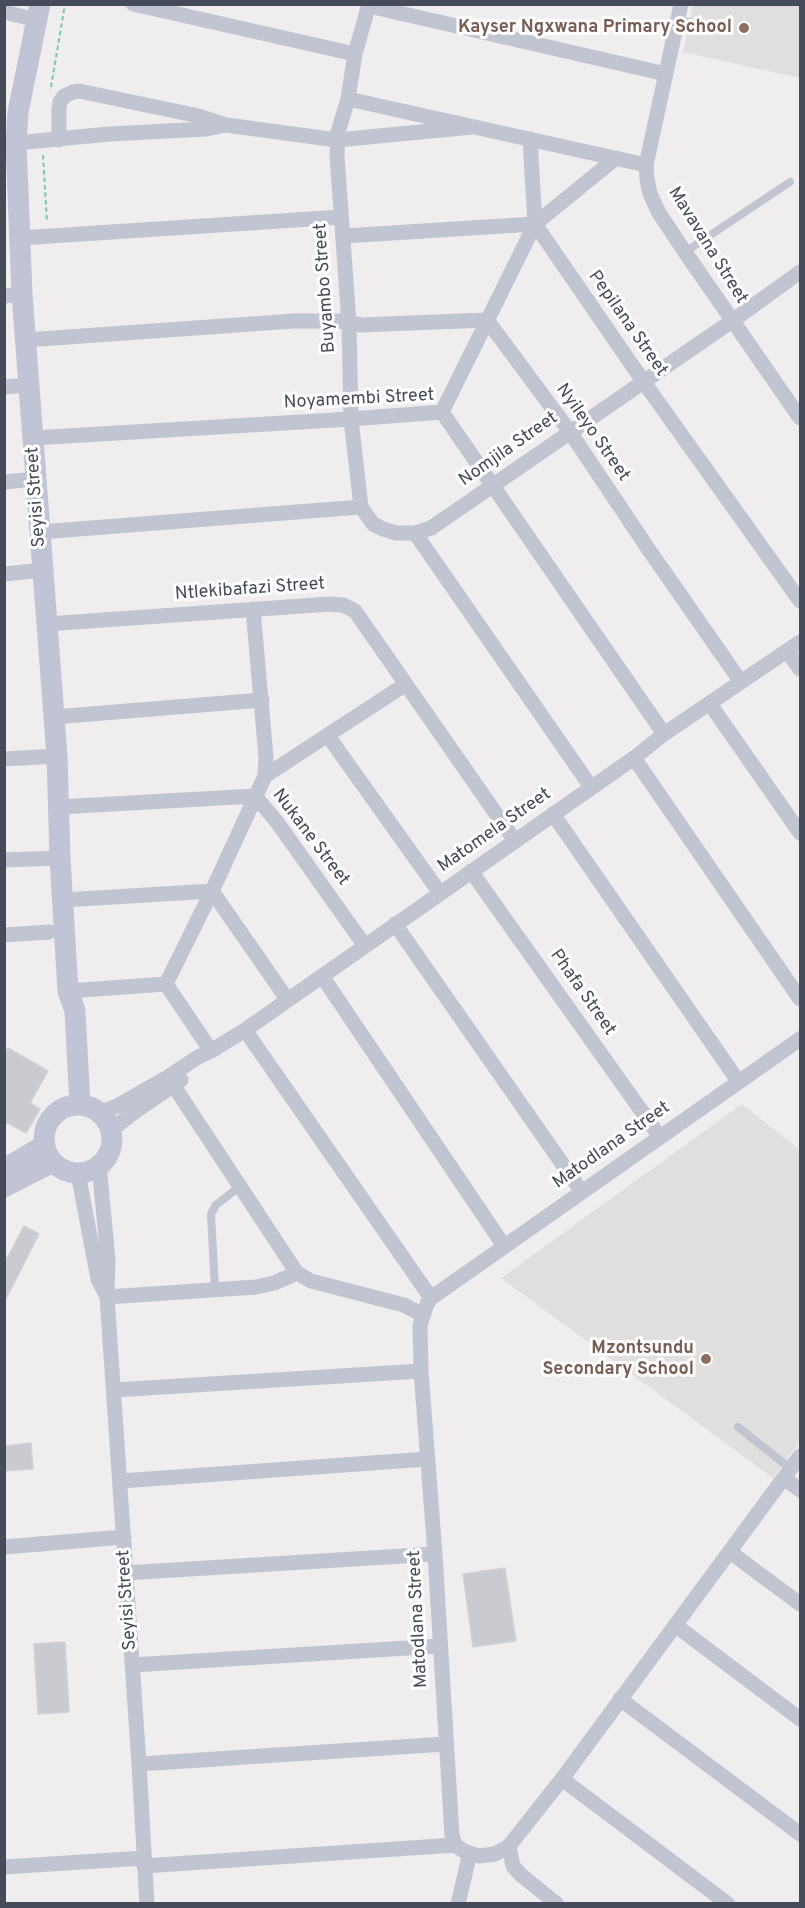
<!DOCTYPE html>
<style>
body{margin:0}
#map{position:relative;width:805px;height:1908px;overflow:hidden;background:#efeded;font-family:Overpass,sans-serif}
canvas{display:block}
.frame{position:absolute;inset:0;border:6px solid #464b59;pointer-events:none}
</style>
<div id="map">
<canvas width="805" height="1908"></canvas>
<div class="frame"></div>
</div>
<script>
const context = document.querySelector('canvas').getContext('2d');
context.lineJoin = 'round';
function fill(path, color) { context.fillStyle = color; context.fill(path, 'evenodd'); }
const toPath = rows => new Path2D(rows.map(r => 'M' + r).join(''));
function trace(path, color, width, dash) { context.strokeStyle = color; context.lineWidth = width; context.lineCap = dash ? 'butt' : 'round'; context.setLineDash(dash || []); context.stroke(path); }
function label(font, color, halo, rows, align = 'center') {
  context.font = font + ' Overpass,sans-serif'; context.lineWidth = 6; context.setLineDash([]); context.textBaseline = 'middle'; context.strokeStyle = halo; context.fillStyle = color; for (const [text, x, y, turn = 0] of rows) {
    context.save(); context.translate(x, y); context.rotate((+turn || 0) * Math.PI / 180); context.textAlign = isNaN(turn) ? turn : align; if (halo) context.strokeText(text, 0, 0); context.fillText(text, 0, 0); context.restore();
  }
}
fill(toPath([
 [693,5,800,5,800,78,683,52],
 [742,1104,800,1150,800,1441,773,1478,501,1278]
]), '#e0dfde');
const building = toPath([
 [8,1048,48,1071,30,1103,40,1109,26,1133,4,1121,4,1055,8,1048],
 [24,1226,39,1234,4,1303,4,1264,24,1226],
 [31,1443,33,1469,4,1471,4,1446,31,1443],
 [505,1568,516,1641,473,1647,463,1574,505,1568],
 [65,1642,69,1712,38,1714,34,1644,65,1642]
]);
fill(building, '#cacbd1');
trace(building, '#d1d1d8', 1.5);
trace(toPath([
 [51,87,65,4],
 [43,155,47,222]
]), '#76c8b6', 2, [4.5, 3]);
trace(toPath([
 [678,20,726,29],
 [685,252,790,182],
 [215,1290,211,1214,216,1205,239,1187],
 [738,1427,791,1469]
]), '#c0c5d1', 8);
trace(toPath([
 [133,4,355,54],
 [369,4,355,54,348,99,338,132,337,156,349,323,351,419,361,507,373,524,383,529,396,533,415,533,431,528,732,321,800,272],
 [681,4,646,165,647,179,650,194,659,213,685,252,800,418],
 [369,6,666,74],
 [4,12,37,20],
 [348,99,646,165],
 [530,139,535,224],
 [59,140,59,110,60,102,64,96,73,92,79,91,199,116,226,125],
 [16,143,109,134,206,129,226,125,337,140,472,127],
 [344,236,535,224,643,381,800,601],
 [20,238,341,217],
 [4,296,22,294],
 [26,340,294,321,339,321,361,325,487,320,570,432,649,550,741,682],
 [4,387,29,385],
 [442,412,664,734],
 [442,412,535,224,616,158],
 [33,438,351,419,442,412],
 [4,482,36,479],
 [40,532,361,507],
 [415,533,591,787],
 [4,574,43,570],
 [47,624,330,604,343,605,355,611,515,841],
 [787,651,800,669],
 [710,704,800,833],
 [54,717,262,700],
 [328,736,440,893],
 [634,758,800,999],
 [4,759,57,756],
 [265,776,406,684],
 [59,807,255,796,277,822,365,946],
 [553,814,738,1081],
 [4,860,60,858],
 [471,871,660,1137],
 [63,900,212,891,287,999],
 [395,924,582,1192],
 [4,935,49,932],
 [322,976,504,1246],
 [166,984,212,891,265,776,266,757,253,609],
 [166,984,211,1051],
 [68,991,166,984],
 [245,1030,431,1298],
 [800,1039,431,1298,427,1304,420,1325,421,1371,435,1554,452,1835,455,1845,464,1851,479,1856,495,1854,509,1846,562,1779,800,1456],
 [168,1077,297,1273,311,1281,404,1305,423,1315],
 [99,1113,117,1106,168,1077,198,1057,211,1051,245,1030,634,758,664,734,800,642],
 [110,1131,133,1113,181,1080],
 [99,1165,108,1259,107,1297,139,1764,147,1904],
 [78,1173,98,1279,107,1297],
 [107,1297,256,1287,274,1283,297,1273],
 [114,1390,421,1371],
 [784,1478,800,1490],
 [121,1481,427,1459],
 [4,1547,124,1537],
 [730,1552,800,1604],
 [125,1573,435,1554],
 [675,1625,800,1719],
 [132,1665,440,1646],
 [620,1699,800,1834],
 [139,1764,446,1744],
 [562,1779,728,1904],
 [509,1846,513,1866,521,1875,557,1904],
 [144,1866,455,1845],
 [4,1867,144,1858],
 [458,1904,470,1853]
]), '#c0c5d1', 15);
trace(toPath([
 [40,4,18,112,16,143,22,294,57,756,60,858,68,991,75,1011,80,1105],
 '44 1139a34 34 0 1 1 68 0a34 34 0 1 1-68 0Z',
 [4,1169,45,1145],
 [4,1187,53,1162]
]), '#c0c4d5', 21);
for (const [x, y, r, color] of [
 [744,28,6,"#8d6e63"],
 [706,1359,6,"#8d6e63"]
]) { const dot = new Path2D(); dot.arc(x, y, r, 0, 2 * Math.PI); context.fillStyle = color; context.fill(dot); trace(dot, '#fff', 2); }
label('bold 18px', '#785e54', '#fff', [
 ["Kayser Ngxwana Primary School",732,28],
 ["Mzontsundu",694,1349],
 ["Secondary School",694,1370]
], 'right');
label('18px', '#464b59', '#fff', [
 ["Mavavana Street",707,246,58],
 ["Buyambo Street",326,288,-94],
 ["Pepilana Street",627,324,55],
 ["Noyamembi Street",359,400,-3],
 ["Nyileyo Street",592,433,55],
 ["Nomjila Street",509,450,-35],
 ["Seyisi Street",37,497,-94],
 ["Ntlekibafazi Street",250,590,-4],
 ["Matomela Street",495,831,-35],
 ["Nukane Street",310,838,53],
 ["Phafa Street",582,993,55],
 ["Matodlana Street",612,1146,-35],
 ["Seyisi Street",128,1600,-94],
 ["Matodlana Street",419,1619,-93]
]);
</script>
